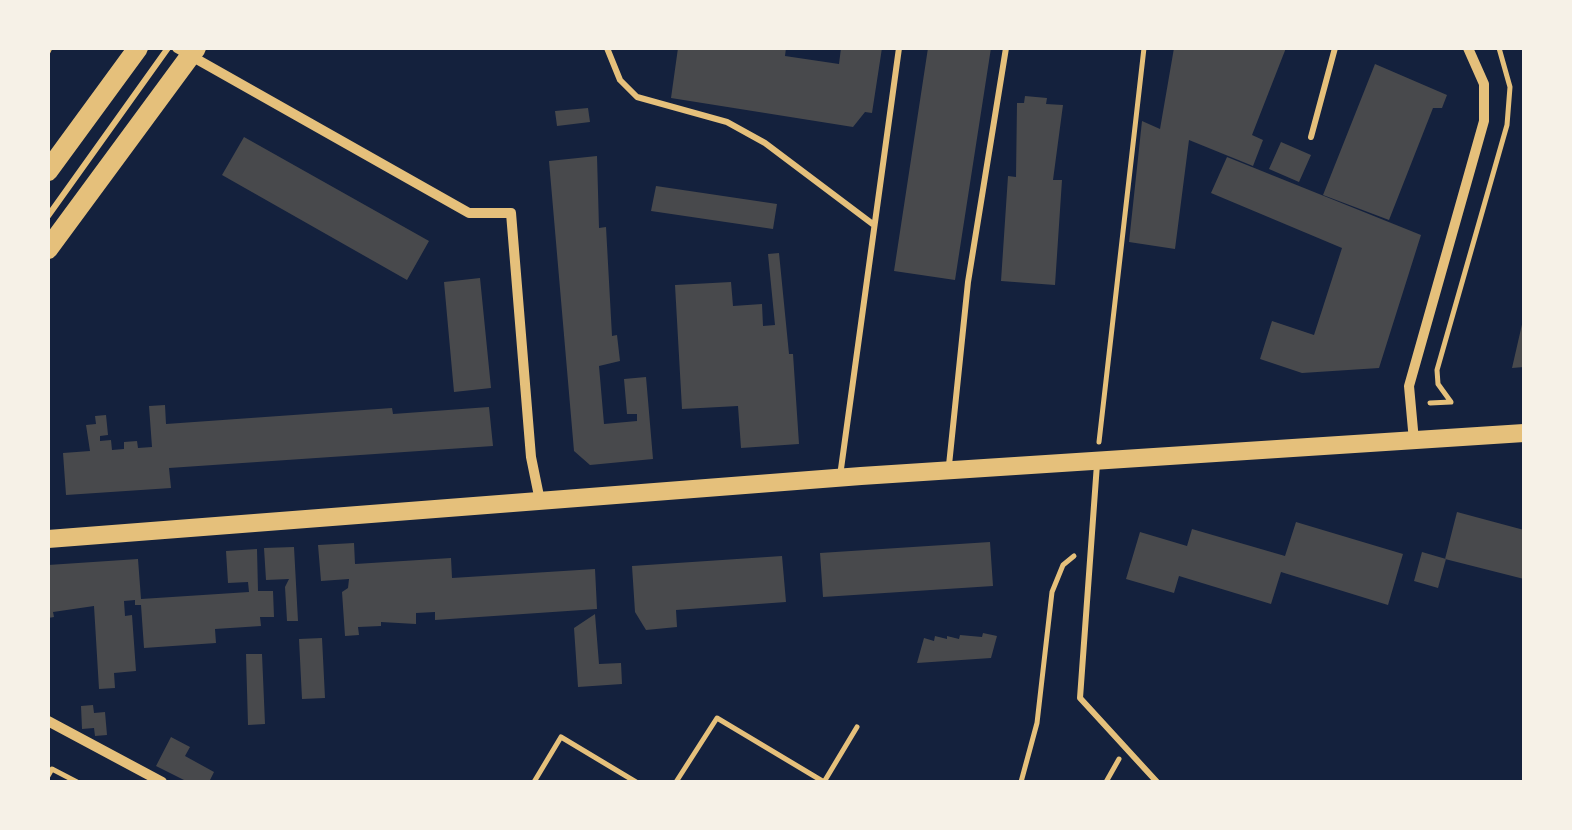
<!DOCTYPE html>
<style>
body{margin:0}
#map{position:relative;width:1572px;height:830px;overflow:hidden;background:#14213d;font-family:Commissioner,sans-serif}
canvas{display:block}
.frame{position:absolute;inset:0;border:50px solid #f6f1e7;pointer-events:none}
</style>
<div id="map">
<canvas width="1572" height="830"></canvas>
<div class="frame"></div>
</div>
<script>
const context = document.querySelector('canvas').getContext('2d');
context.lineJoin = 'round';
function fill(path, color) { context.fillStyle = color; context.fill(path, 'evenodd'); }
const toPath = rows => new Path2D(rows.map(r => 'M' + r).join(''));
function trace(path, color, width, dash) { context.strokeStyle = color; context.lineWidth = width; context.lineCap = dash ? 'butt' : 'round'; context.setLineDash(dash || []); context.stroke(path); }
fill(toPath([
 [678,48,786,48,785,56,839,64,841,48,882,48,872,113,865,112,853,127,671,98],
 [928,48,991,48,955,280,894,271],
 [1174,48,1286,48,1252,135,1263,140,1253,166,1189,140,1175,249,1129,242,1142,121,1160,129],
 [1375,64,1447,95,1442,108,1433,108,1389,220,1323,195],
 [1025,96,1047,98,1046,104,1063,105,1053,180,1062,180,1055,285,1001,281,1008,176,1016,177,1017,103,1024,103],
 [588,108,590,122,557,126,555,111],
 [244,137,429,241,407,280,222,175],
 [1281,142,1311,155,1299,182,1269,169],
 [597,156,599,228,606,227,612,336,617,335,620,361,599,366,604,424,637,421,637,414,627,414,624,379,646,377,653,459,590,465,574,451,549,161],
 [1227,157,1421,235,1379,368,1302,373,1260,359,1272,321,1314,335,1342,248,1211,193],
 [656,186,777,204,773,229,651,211],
 [779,253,789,354,793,354,799,444,741,448,738,406,682,409,675,285,731,282,733,306,762,304,763,326,775,325,768,254],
 [480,278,491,388,454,392,444,282],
 [1523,320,1524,367,1512,368],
 [165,405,166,424,392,408,393,414,489,407,493,446,169,468,171,488,66,495,63,453,90,451,86,425,96,424,95,416,106,415,108,435,100,436,100,441,111,440,112,450,124,449,124,442,137,441,138,448,152,447,149,406],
 [1457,512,1524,530,1524,579,1445,559],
 [1296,522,1403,554,1388,605,1281,572,1271,604,1179,576,1174,593,1126,579,1140,532,1187,546,1192,529,1285,556],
 [990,542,993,586,823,597,820,553],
 [354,543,355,564,451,558,452,578,595,569,597,609,435,620,435,612,416,613,416,624,381,622,381,626,358,627,359,635,345,636,342,592,348,588,349,579,321,581,318,545],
 [294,547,298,621,287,621,285,587,289,579,266,580,264,548],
 [257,549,258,591,273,591,274,617,260,617,261,626,215,629,216,643,144,648,141,605,135,605,135,600,124,601,125,616,132,615,136,671,114,673,115,688,99,689,94,606,53,612,54,617,48,618,48,565,138,559,141,599,249,592,248,582,228,583,226,551],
 [1422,552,1446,559,1438,588,1414,581],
 [782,556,786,602,676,610,677,627,646,630,635,612,632,566],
 [595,614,599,664,621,663,622,684,578,687,574,628],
 [983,633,997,636,991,658,917,663,924,638,934,641,935,636,947,639,947,636,959,639,960,635,982,637],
 [322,638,325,698,302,699,299,639],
 [246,654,262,654,265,724,248,725],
 [93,705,94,713,105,712,107,735,95,736,94,728,82,729,81,706],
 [171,737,190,747,185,756,214,772,209,782,188,782,156,766]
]), '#48494c');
trace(toPath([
 [48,52,50,48],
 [1430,403,1451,402,1438,384,1437,370,1507,125,1510,87,1499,48],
 [1099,442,1144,48],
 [48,776,52,769,77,782],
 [534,782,561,737,636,782],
 [676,782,717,718,824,782],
 [824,782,857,727],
 [1021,782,1037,723,1052,592,1063,565,1074,556],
 [1106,782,1119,759]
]), '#e5c07b', 5);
trace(toPath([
 [607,48,620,80,637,97,727,122,765,143,874,225],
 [1311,137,1335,48],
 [48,216,168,48],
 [1097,464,1080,698,1157,782],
 [949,465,968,282,1006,48],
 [840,476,899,48]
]), '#e5c07b', 6);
trace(toPath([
 [177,48,469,213,511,213,531,457,540,501],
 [1414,441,1409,386,1484,121,1484,84,1468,48],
 [48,721,162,782]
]), '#e5c07b', 10);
trace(toPath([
 [48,539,861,476,1524,433]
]), '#e5c07b', 18);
trace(toPath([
 [48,171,138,48],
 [48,249,196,48]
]), '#e5c07b', 20);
</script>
